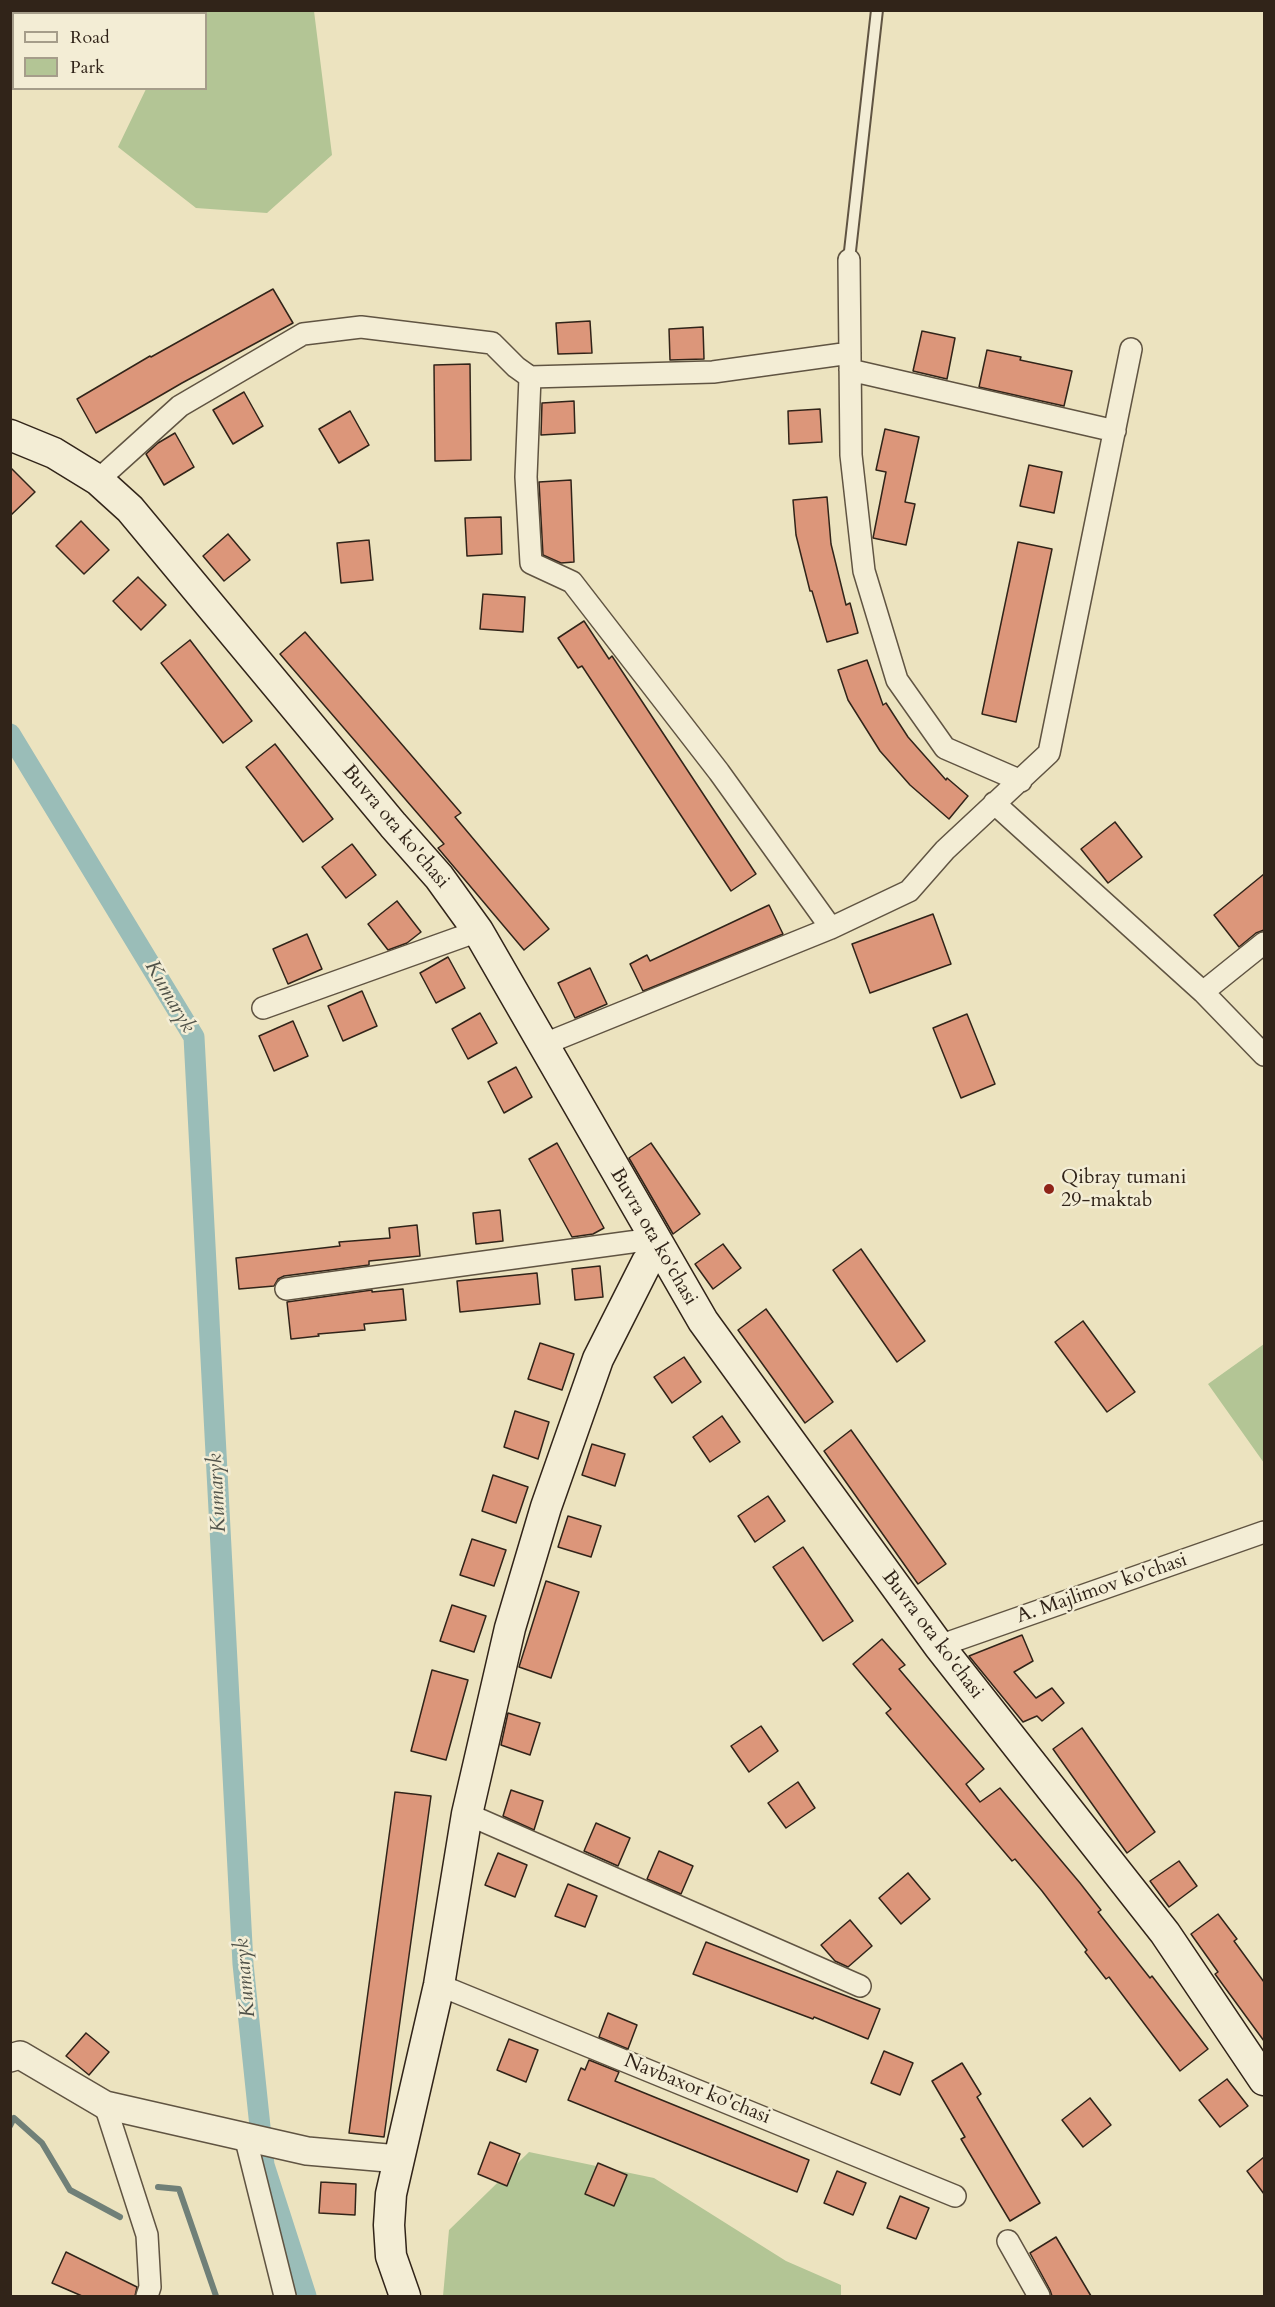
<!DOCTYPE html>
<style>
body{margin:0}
#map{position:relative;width:1275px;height:2307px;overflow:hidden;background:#ece3bf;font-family:Cardo,serif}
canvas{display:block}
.frame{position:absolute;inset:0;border:12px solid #312419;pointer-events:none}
.legend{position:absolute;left:12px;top:12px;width:195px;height:78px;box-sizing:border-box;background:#f3edd5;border:2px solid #a59d8a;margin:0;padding:8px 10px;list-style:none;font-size:18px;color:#312419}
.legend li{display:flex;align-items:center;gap:12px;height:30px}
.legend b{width:30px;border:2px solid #a59d8a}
</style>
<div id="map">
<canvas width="1275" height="2307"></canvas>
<div class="frame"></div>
<ul class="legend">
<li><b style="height:8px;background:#f3edd5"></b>Road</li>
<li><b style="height:16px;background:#b3c595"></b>Park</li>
</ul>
</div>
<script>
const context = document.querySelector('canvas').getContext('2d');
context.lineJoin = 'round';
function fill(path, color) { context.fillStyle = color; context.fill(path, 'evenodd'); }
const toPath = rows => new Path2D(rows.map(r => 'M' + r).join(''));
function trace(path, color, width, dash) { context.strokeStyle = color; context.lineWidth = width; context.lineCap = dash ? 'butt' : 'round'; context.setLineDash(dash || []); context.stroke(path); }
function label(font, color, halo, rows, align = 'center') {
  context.font = font + ' Cardo,serif'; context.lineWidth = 5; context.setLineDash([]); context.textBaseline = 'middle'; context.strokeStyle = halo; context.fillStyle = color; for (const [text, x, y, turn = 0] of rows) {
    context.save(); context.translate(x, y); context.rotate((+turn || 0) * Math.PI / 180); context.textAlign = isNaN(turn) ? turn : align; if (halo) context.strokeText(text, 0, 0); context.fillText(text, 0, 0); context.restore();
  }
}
fill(toPath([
 [185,11,314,11,332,155,267,213,196,208,118,147,146,89,206,88,206,14,183,13],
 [1264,1344,1264,1463,1208,1384],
 [529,2152,654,2178,786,2261,841,2285,841,2296,443,2296,449,2230]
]), '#b3c595');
trace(toPath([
 [10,2126,14,2118,42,2143,70,2190,120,2217],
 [158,2187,179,2189,216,2296]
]), '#708078', 6);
trace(toPath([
 [10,734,194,1037,243,1964,264,2165,306,2296]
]), '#9abdb8', 21);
const building = toPath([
 [273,289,293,323,182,383,96,433,77,399,150,356,151,357,273,289],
 [590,321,592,353,558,354,556,323,590,321],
 [703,327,704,359,670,360,669,329,703,327],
 [922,331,955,338,947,379,913,371,922,331],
 [987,350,1021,357,1020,360,1072,371,1064,406,979,387,987,350],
 [470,364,471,460,435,461,434,365,470,364],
 [244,392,263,426,233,444,213,410,244,392],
 [574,401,575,433,541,435,542,403,574,401],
 [820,409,822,442,789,444,788,411,820,409],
 [350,411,369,445,339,463,319,429,350,411],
 [885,429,919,437,905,502,915,504,906,545,873,538,886,472,876,470,885,429],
 [175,433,194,467,164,485,146,454,158,443,175,433],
 [1029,465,1062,472,1054,513,1020,506,1029,465],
 [10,467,35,492,10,516,10,467],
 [571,480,574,562,561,563,543,555,539,482,571,480],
 [827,497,831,544,846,605,850,603,858,633,827,642,812,591,810,591,796,535,793,500,827,497],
 [501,517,502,554,467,556,465,518,501,517],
 [81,521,109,550,84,574,56,546,81,521],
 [228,534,250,560,224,581,203,556,228,534],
 [369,540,373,580,341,583,337,543,369,540],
 [1018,542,1052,549,1016,722,982,714,1018,542],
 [138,577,166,605,141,630,113,601,138,577],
 [483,594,525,597,523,632,480,629,483,594],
 [584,621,609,659,612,656,756,874,731,891,582,666,578,668,558,638,584,621],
 [305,632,461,813,455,817,549,929,524,950,438,848,444,844,280,654,305,632],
 [190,640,252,721,223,743,161,663,190,640],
 [867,660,883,705,886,703,908,737,946,780,947,778,968,796,949,819,910,785,880,751,848,700,838,670,867,660],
 [275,744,333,819,303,842,246,767,275,744],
 [1115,822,1142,857,1108,883,1081,849,1115,822],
 [352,844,376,875,346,898,322,867,352,844],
 [1264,874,1264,930,1256,933,1239,947,1214,915,1264,874],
 [397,901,421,932,407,943,388,950,368,924,397,901],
 [769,905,783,934,643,991,630,964,647,955,650,961,769,905],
 [933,914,951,964,870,993,852,944,933,914],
 [307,934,322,969,288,984,273,949,307,934],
 [448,957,465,988,436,1003,420,973,448,957],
 [590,968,607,1004,575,1018,558,983,590,968],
 [362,991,377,1026,343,1041,328,1006,362,991],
 [480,1013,497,1043,468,1059,452,1029,480,1013],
 [967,1014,995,1084,961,1098,933,1028,967,1014],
 [293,1021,308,1056,274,1071,259,1036,293,1021],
 [516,1067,532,1097,504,1113,488,1082,516,1067],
 [557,1143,604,1228,593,1234,572,1237,529,1159,557,1143],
 [651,1143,700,1214,673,1234,629,1158,651,1143],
 [500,1210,503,1241,476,1244,473,1213,500,1210],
 [417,1225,420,1256,369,1261,369,1265,284,1276,278,1279,274,1286,239,1289,236,1258,340,1246,339,1242,390,1238,389,1228,417,1225],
 [723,1244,741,1268,713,1289,695,1264,723,1244],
 [861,1249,925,1341,897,1362,833,1270,861,1249],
 [600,1266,603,1297,575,1300,572,1269,600,1266],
 [537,1273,540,1304,460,1312,457,1281,537,1273],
 [403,1289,406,1320,364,1324,365,1330,318,1334,319,1336,291,1339,287,1302,372,1290,372,1292,403,1289],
 [766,1309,833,1402,805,1423,738,1330,766,1309],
 [1083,1321,1135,1392,1107,1412,1055,1342,1083,1321],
 [540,1343,574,1354,562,1390,528,1379,540,1343],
 [684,1357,701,1382,672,1403,654,1377,684,1357],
 [515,1411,549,1422,538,1459,504,1447,515,1411],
 [722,1416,740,1442,710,1462,693,1437,722,1416],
 [851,1430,946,1564,918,1584,824,1451,851,1430],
 [592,1444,625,1454,615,1486,582,1475,592,1444],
 [493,1475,528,1487,516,1523,482,1511,493,1475],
 [768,1496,785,1521,755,1542,738,1516,768,1496],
 [568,1516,601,1526,591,1557,558,1547,568,1516],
 [472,1539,506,1550,494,1586,460,1575,472,1539],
 [803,1547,853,1621,823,1641,773,1567,803,1547],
 [546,1581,579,1592,551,1678,519,1667,546,1581],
 [452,1605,486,1616,474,1652,440,1641,452,1605],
 [1022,1635,1033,1661,1014,1672,1036,1698,1052,1688,1064,1703,1042,1721,1037,1716,1023,1722,969,1656,1022,1635],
 [882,1639,905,1665,899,1669,984,1769,966,1784,980,1802,1000,1788,1080,1883,1101,1910,1098,1912,1150,1978,1152,1976,1208,2049,1180,2071,1109,1977,1106,1979,1085,1952,1087,1950,1042,1891,1015,1859,1012,1861,886,1713,891,1709,853,1664,882,1639],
 [432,1670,468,1680,446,1760,411,1751,432,1670],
 [508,1713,540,1723,530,1755,501,1745,508,1713],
 [761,1726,778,1751,749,1772,731,1746,761,1726],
 [1082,1728,1155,1832,1127,1853,1053,1749,1082,1728],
 [798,1782,815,1808,786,1828,768,1803,798,1782],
 [511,1790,543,1801,534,1830,503,1816,511,1790],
 [395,1792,431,1796,384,2137,349,2133,395,1792],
 [596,1823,630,1838,618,1866,584,1851,596,1823],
 [659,1851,693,1866,681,1894,647,1879,659,1851],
 [498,1853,527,1865,515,1897,485,1885,498,1853],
 [1179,1861,1197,1886,1169,1907,1150,1881,1179,1861],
 [908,1873,930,1899,901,1924,879,1898,908,1873],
 [568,1884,597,1896,585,1927,555,1916,568,1884],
 [1218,1914,1237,1939,1234,1941,1264,1982,1264,2041,1215,1974,1218,1972,1191,1934,1218,1914],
 [850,1920,872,1946,848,1967,835,1961,821,1945,850,1920],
 [706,1942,880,2009,868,2039,814,2017,813,2019,693,1974,706,1942],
 [608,2013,637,2025,628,2049,599,2037,608,2013],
 [86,2033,109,2052,89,2075,66,2056,86,2033],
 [509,2039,538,2050,526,2082,497,2070,509,2039],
 [884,2051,913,2063,900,2095,871,2083,884,2051],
 [589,2060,619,2072,615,2081,809,2160,797,2192,568,2100,581,2068,585,2070,589,2060],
 [962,2063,981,2094,977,2097,1040,2203,1010,2221,961,2139,965,2137,932,2081,962,2063],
 [1227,2079,1248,2106,1220,2127,1199,2100,1227,2079],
 [1090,2098,1111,2125,1083,2147,1062,2120,1090,2098],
 [490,2142,520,2154,507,2186,478,2174,490,2142],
 [1264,2157,1264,2194,1247,2171,1264,2157],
 [598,2163,627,2175,614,2206,585,2194,598,2163],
 [837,2171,866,2183,853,2215,824,2203,837,2171],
 [321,2182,356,2184,355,2215,319,2213,321,2182],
 [900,2196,929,2208,916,2239,887,2228,900,2196],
 [1056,2237,1091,2296,1052,2296,1050,2290,1030,2253,1056,2237],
 [66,2252,137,2287,135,2296,82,2296,52,2283,66,2252]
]);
fill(building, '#dc967a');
trace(building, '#312419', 1.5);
const service = toPath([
 [849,260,877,10]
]);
const minor = toPath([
 [849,260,851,455,864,571,897,680,945,748,1021,781],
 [850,370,1115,431],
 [530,377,526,477,531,563,572,582,719,772,831,928],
 [98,480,180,406,303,334,361,327,492,343,516,367,530,377,713,372,850,353],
 [994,803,1203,992,1264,1055],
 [1203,992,1264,943],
 [263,1008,478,931],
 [542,1045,831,928,909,891,945,850,1049,753,1131,349],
 [286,1289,653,1239],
 [939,1646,1264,1532],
 [467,1814,860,1986],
 [439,1985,955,2196],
 [105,2105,147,2235,150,2287,147,2296],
 [245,2136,285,2296],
 [1008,2241,1039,2296]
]);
const tertiary = toPath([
 [10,2058,20,2055,105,2105,307,2151,399,2159]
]);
const secondary = toPath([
 [10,435,54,453,98,480,130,509,393,825,439,877,478,931,703,1321,939,1646,1165,1933,1264,2080],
 [405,2296,391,2256,389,2225,391,2194,439,1985,467,1814,510,1628,546,1507,598,1359,647,1262,659,1248]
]);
trace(service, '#605442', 14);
trace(minor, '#605442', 24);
trace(tertiary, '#605442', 30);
trace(secondary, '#312419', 33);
trace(service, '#f3edd5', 10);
trace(minor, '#f3edd5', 21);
trace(tertiary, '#f3edd5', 27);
trace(secondary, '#f3edd5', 30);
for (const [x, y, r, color] of [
 [1049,1189,6,"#8f2418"]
]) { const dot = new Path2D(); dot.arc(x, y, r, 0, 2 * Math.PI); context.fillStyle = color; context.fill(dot); trace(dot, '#f3edd5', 2); }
label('20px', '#312419', '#f3edd5', [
 ["Buvra ota ko'chasi",395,827,50],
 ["Buvra ota ko'chasi",653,1237,60],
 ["A. Majlimov ko'chasi",1102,1589,-19],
 ["Buvra ota ko'chasi",932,1635,53],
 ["Navbaxor ko'chasi",697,2090,22]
]);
label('20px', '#312419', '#f3edd5', [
 ["Qibray tumani",1061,1178],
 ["29-maktab",1061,1201]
], 'left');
label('italic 21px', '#505249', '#f3edd5', [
 ["Kumaryk",169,997,60],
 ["Kumaryk",218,1493,-93],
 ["Kumaryk",246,1978,-95]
]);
</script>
